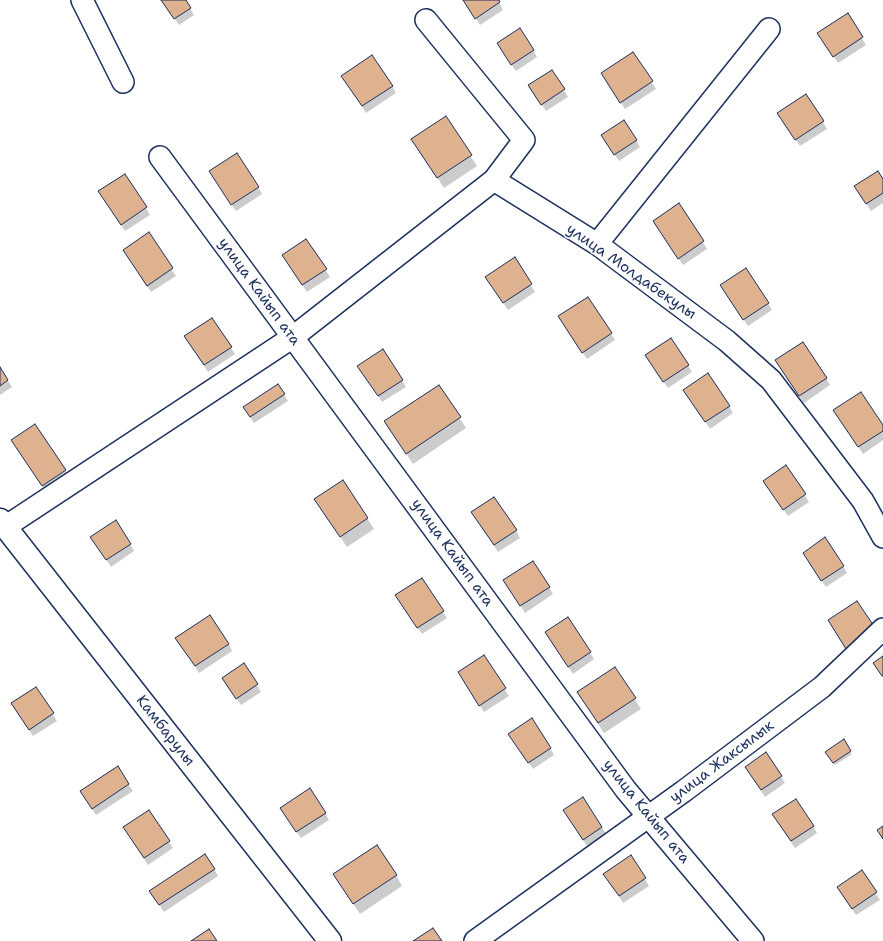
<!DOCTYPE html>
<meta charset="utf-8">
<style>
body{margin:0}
canvas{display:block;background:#fff}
</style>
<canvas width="883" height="941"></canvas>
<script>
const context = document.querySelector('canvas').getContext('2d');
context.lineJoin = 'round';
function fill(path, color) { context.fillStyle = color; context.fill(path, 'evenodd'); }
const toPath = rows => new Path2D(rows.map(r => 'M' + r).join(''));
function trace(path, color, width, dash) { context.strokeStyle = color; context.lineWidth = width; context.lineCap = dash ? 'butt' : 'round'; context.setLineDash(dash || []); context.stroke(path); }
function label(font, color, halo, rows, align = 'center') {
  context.font = font + ' "Shantell Sans",sans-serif'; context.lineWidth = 3; context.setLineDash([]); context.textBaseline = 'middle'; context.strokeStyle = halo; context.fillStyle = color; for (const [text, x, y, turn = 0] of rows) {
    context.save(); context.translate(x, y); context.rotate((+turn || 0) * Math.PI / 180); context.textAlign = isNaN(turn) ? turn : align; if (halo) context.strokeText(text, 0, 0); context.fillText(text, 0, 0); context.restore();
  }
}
fill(toPath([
 [162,0,185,0,194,15,179,25],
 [464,0,498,0,503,10,480,25],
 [847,15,866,45,838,63,823,40],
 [533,50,537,57,516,71,502,51],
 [633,53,656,89,625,109,606,80],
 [552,71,568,97,546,111,534,93],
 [347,83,392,86,396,93,366,113],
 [446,118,477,166,444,188,419,150],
 [782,121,823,122,827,129,800,146],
 [636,140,640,147,619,161,606,142],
 [214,179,258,187,262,194,236,211],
 [883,181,883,203,871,211,860,194],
 [104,198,146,208,150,215,125,231],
 [679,205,707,249,683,265,658,228],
 [149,234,176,276,151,292,128,257],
 [306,240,330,277,307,292,287,262],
 [514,259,535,292,508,310,491,284],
 [725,292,768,303,772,310,748,326],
 [588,298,615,340,587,359,564,324],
 [671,339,692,372,668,388,650,362],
 [189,343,231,348,235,354,208,372],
 [780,368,826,378,830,385,804,403],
 [0,369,12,387,0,395],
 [363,373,402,380,406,387,382,402],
 [439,386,466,428,413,464,385,422],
 [284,395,288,401,254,423,248,414],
 [689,397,729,406,733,413,710,429],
 [839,417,883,427,883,440,863,454],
 [19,450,65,470,71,481,49,496],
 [786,467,809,502,788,516,769,488],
 [343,481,374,529,347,547,322,510],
 [477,519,516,531,520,538,498,552],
 [96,544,130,544,134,551,111,567],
 [808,560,843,566,847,573,826,587],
 [549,587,553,594,525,613,509,588],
 [401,602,443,612,447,618,422,634],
 [568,618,594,659,573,674,550,639],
 [229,644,232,651,199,673,181,645],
 [484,656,509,696,484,712,463,679],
 [244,665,261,692,241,705,228,685],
 [615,668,641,709,604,733,578,693],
 [36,688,57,721,33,736,16,710],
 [514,741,550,748,554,755,533,769],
 [844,741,852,754,835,765,828,755],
 [766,754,785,783,765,797,750,774],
 [117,768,133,791,96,815,85,798],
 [325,813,329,820,301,838,285,815],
 [568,817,602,827,606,834,587,846],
 [777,821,813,826,817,833,795,848],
 [128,834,169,842,173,848,148,865],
 [631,857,649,886,623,903,609,881],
 [214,869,218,876,164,912,155,898],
 [862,871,880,900,856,915,842,894],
 [396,875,402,886,360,914,341,885]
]), '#0003');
const building = toPath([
 [161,0,186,0,191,8,174,19,161,0],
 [463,0,499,0,500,2,475,19,463,0],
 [848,13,863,37,833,57,817,33,848,13],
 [520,28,534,50,511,65,497,43,520,28],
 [633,52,653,81,620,103,601,73,633,52],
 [372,55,393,86,362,106,341,76,372,55],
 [552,70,565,89,541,105,528,85,552,70],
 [806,94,824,121,795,140,777,113,806,94],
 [446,116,472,155,437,178,411,139,446,116],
 [624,120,637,140,614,155,601,135,624,120],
 [237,153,259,187,231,205,209,171,237,153],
 [878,171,883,179,883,193,866,204,854,186,878,171],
 [125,174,147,207,121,225,98,191,125,174],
 [679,203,704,241,678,259,653,221,679,203],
 [149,232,173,268,147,286,123,250,149,232],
 [306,239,327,269,302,285,282,255,306,239],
 [515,257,532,284,503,303,485,277,515,257],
 [746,268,769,303,743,320,720,285,746,268],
 [588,297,612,333,582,353,558,316,588,297],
 [212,318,232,347,204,365,184,336,212,318],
 [671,338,689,365,663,382,645,355,671,338],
 [803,342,827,378,799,396,775,360,803,342],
 [383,349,403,380,378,396,357,366,383,349],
 [0,367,8,380,0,386,0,367],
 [708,373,730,406,705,422,683,390,708,373],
 [278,384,285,394,250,417,243,407,278,384],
 [439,385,461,417,406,454,384,421,439,385],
 [861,392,883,425,883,431,858,447,833,410,861,392],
 [35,424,66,470,42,486,11,440,35,424],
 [786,465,806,494,783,510,763,481,786,465],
 [343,480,368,518,340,537,314,499,343,480],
 [494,497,517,530,494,545,471,512,494,497],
 [116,520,131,544,106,560,90,537,116,520],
 [825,537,844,566,821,581,803,553,825,537],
 [533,561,550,587,520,606,503,580,533,561],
 [422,578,444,611,417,628,395,595,422,578],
 [857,601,876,629,846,649,828,620,857,601],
 [210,615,229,644,195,666,175,638,210,615],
 [568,617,591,652,568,667,545,632,568,617],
 [484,655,506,688,479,706,458,672,484,655],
 [883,656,883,676,882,676,873,663,883,656],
 [244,663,258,684,236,699,222,678,244,663],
 [615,667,636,698,598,723,577,692,615,667],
 [36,687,54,713,29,730,11,703,36,687],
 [532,718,551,748,528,763,508,734,532,718],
 [844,739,851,751,833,763,825,752,844,739],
 [766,752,782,776,761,790,745,767,766,752],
 [118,766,129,784,92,809,80,791,118,766],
 [310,788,326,813,296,832,280,808,310,788],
 [583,797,602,827,583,840,563,810,583,797],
 [796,799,814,826,791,841,772,814,796,799],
 [149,810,170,841,144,858,123,827,149,810],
 [883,826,883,839,877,830,883,826],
 [377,845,397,875,353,904,333,874,377,845],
 [205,854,215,869,159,905,149,891,205,854],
 [631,855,646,878,619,896,603,874,631,855],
 [862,870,877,892,852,909,837,887,862,870],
 [433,928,442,941,413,941,433,928],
 [209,929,217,941,191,941,209,929]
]);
fill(building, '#deb18f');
trace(building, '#1b2f5e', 1);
const minor = toPath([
 [82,0,123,82],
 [426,20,524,140,494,180,597,244,727,341,771,380,863,501,883,537],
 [160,157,626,790,753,941],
 [597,244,769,29],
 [5,527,293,337,494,180],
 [475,941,684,791,822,687,883,629]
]);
const tertiary = toPath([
 [0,520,330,941]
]);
trace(minor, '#1b2f5e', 24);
trace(tertiary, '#1b2f5e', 25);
trace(minor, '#fff', 21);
trace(tertiary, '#fff', 22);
label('15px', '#1b2f5e', '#fff', [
 ["улица Молдабекулы",631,272,35],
 ["улица Кайып ата",259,292,54],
 ["улица Кайып ата",452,553,54],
 ["Камбарулы",165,731,52],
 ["улица Жаксылык",722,762,-37],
 ["улица Кайып ата",646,812,51]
]);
</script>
